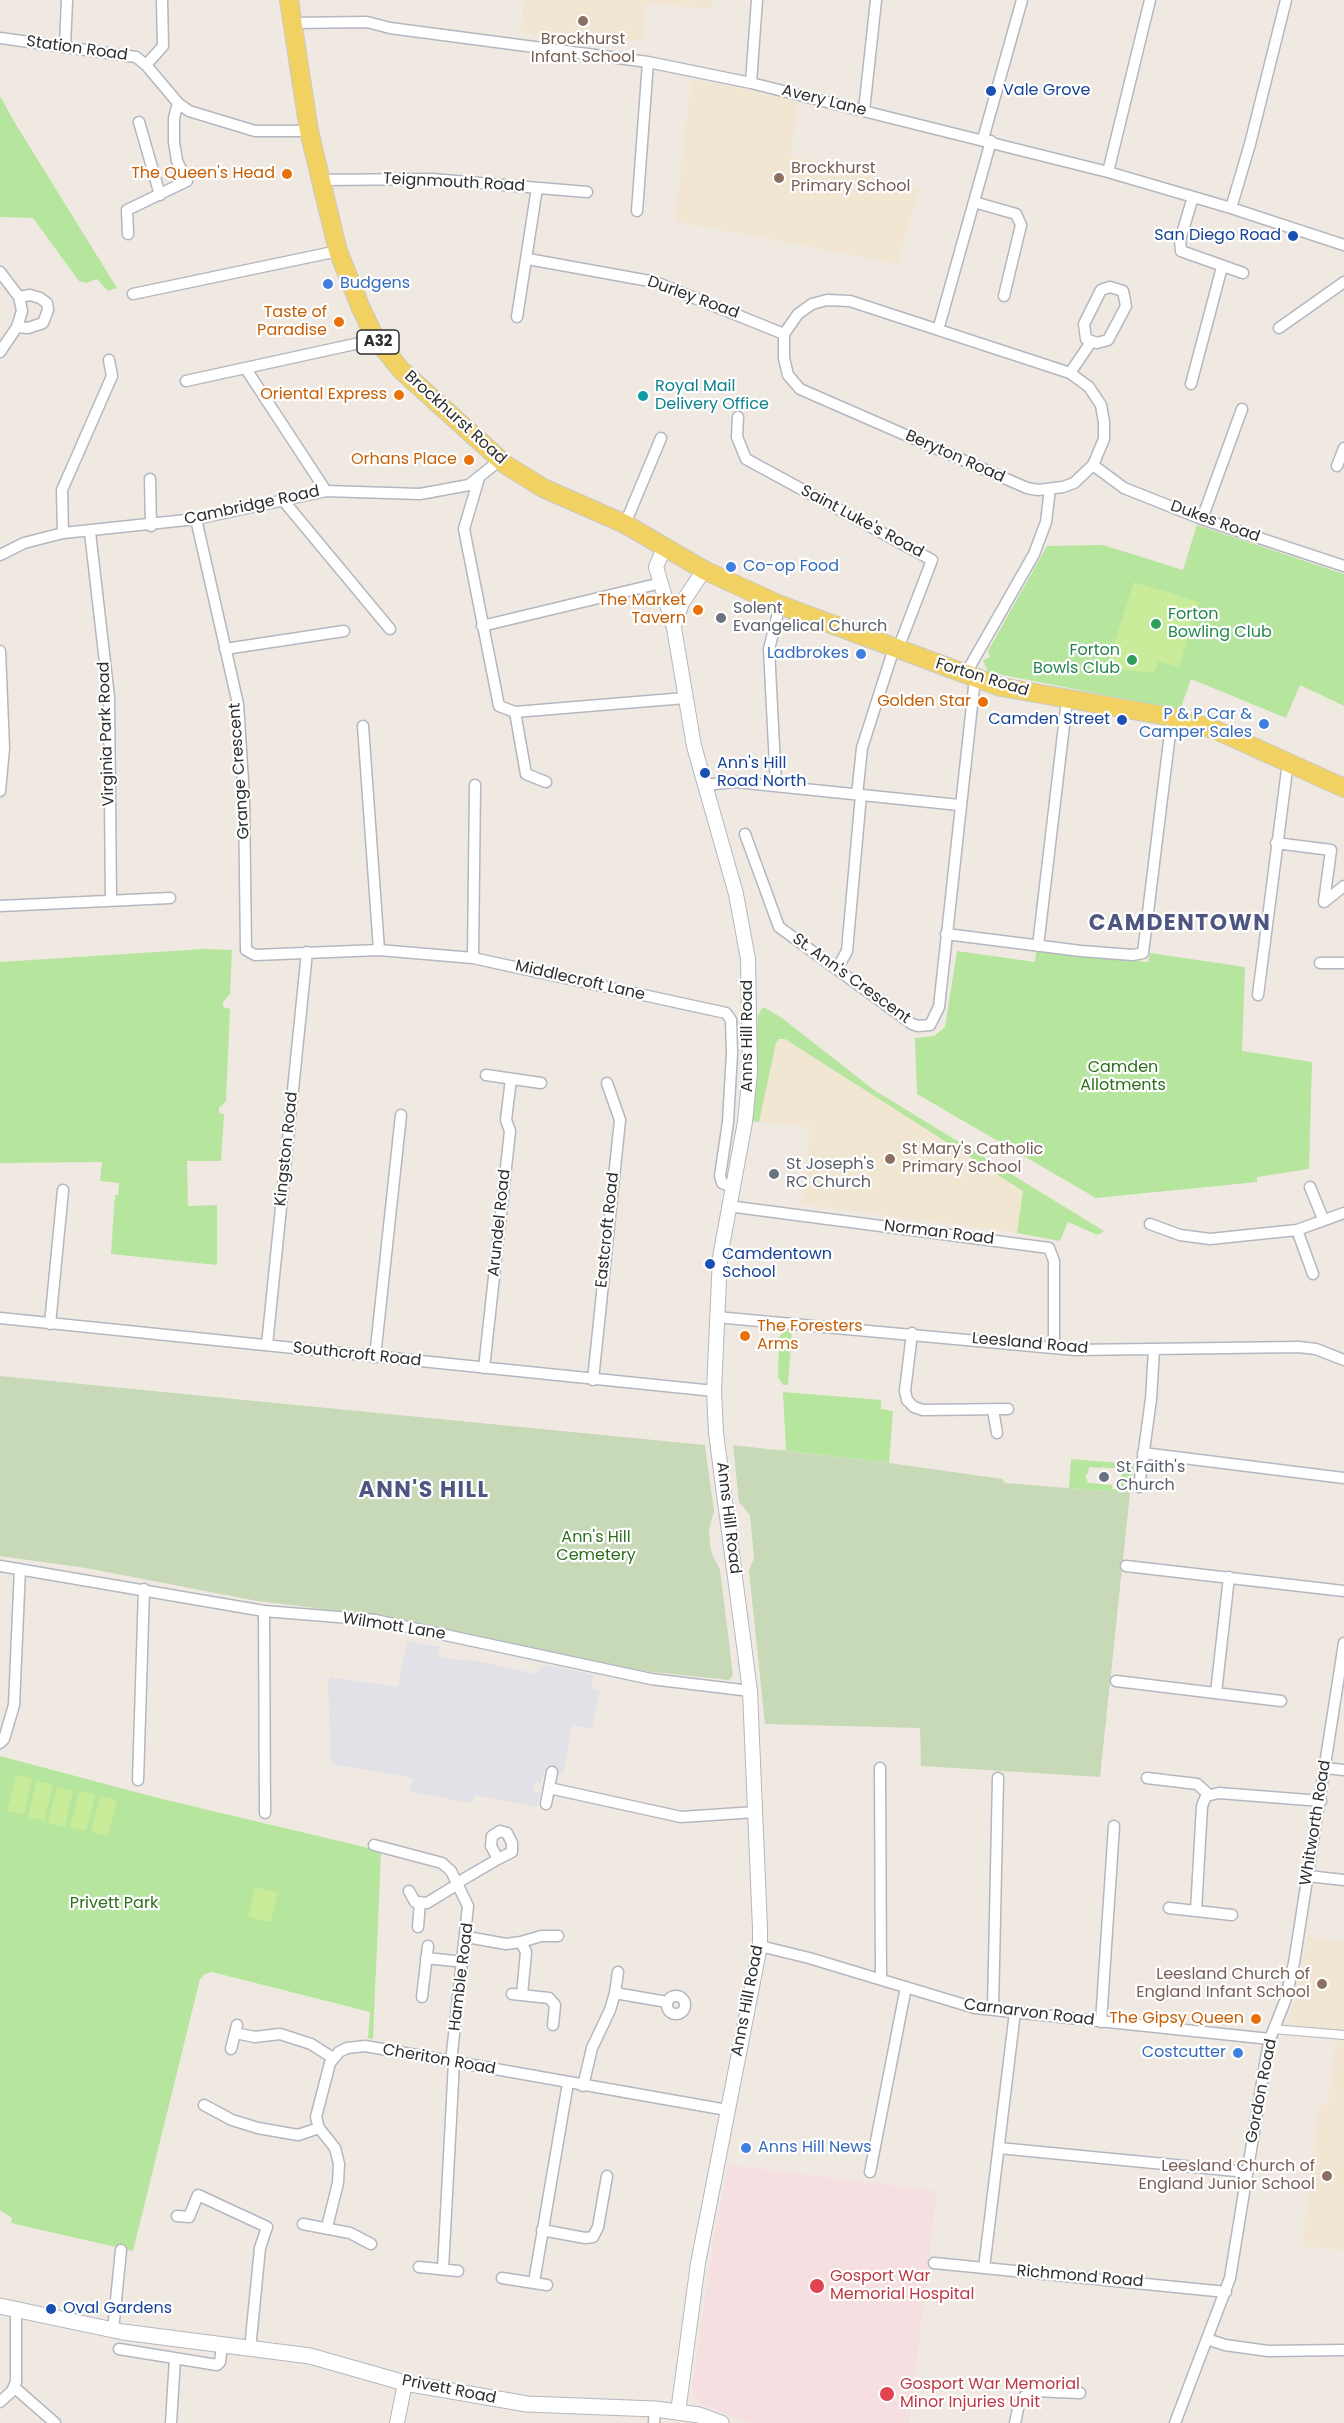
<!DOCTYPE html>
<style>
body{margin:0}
canvas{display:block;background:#efe9e1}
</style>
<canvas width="1344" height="2423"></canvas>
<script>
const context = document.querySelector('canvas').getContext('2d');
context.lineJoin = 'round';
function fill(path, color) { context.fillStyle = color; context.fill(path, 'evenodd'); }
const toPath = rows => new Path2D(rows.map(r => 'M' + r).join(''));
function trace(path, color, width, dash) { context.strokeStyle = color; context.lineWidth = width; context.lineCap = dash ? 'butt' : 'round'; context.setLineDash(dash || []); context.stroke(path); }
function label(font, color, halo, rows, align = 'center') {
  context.font = font + ' Poppins,sans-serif'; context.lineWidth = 4.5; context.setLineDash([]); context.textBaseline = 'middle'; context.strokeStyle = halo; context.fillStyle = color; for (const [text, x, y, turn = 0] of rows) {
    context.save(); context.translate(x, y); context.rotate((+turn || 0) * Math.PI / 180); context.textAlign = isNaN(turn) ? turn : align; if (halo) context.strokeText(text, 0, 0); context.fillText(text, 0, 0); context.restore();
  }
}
fill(toPath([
 [407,1641,440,1647,438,1657,466,1661,467,1659,537,1674,539,1669,546,1665,594,1675,591,1688,600,1691,592,1729,572,1725,563,1774,544,1771,541,1783,535,1781,533,1791,540,1793,537,1807,475,1795,472,1803,410,1792,413,1778,331,1764,328,1685,330,1677,398,1687]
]), '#e3e1e8');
fill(toPath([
 [523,0,713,0,712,9,647,3,644,41,613,39,610,43,600,39,597,43,521,33],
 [691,79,798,99,791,155,919,190,897,264,675,221],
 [785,1039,1023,1191,1017,1233,801,1204,810,1127,759,1122,776,1043,779,1040],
 [1307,1937,1344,1942,1344,2031,1286,2027,1298,1992],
 [1336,2041,1344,2041,1344,2250,1302,2246,1319,2106,1328,2102]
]), '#f0e6d1');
fill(toPath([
 [729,2165,937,2191,909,2423,750,2423,701,2403,694,2396,692,2389,715,2231]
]), '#f5dfe0');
fill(toPath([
 [0,96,15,123,117,288,108,291,97,279,86,283,79,281,33,218,0,217],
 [1197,525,1344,574,1344,706,1300,685,1286,718,1191,679,1180,710,988,672,983,660,990,657,988,651,1047,546,1103,545,1183,570],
 [204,949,232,950,230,994,223,1002,223,1007,230,1009,226,1101,219,1108,219,1113,224,1114,221,1161,187,1161,188,1206,217,1205,217,1265,111,1254,115,1195,118,1195,119,1183,100,1181,102,1162,0,1163,0,962],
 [957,951,1035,962,1036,951,1148,962,1150,953,1245,967,1242,1051,1312,1062,1309,1169,1257,1177,1257,1182,1096,1198,917,1094,915,1038,934,1036,945,1027],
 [763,1007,782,1018,874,1090,1104,1231,1098,1235,1068,1222,1060,1241,1017,1233,1023,1191,785,1039,779,1039,776,1043,759,1122,751,1121,758,1015],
 [785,1331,792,1331,788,1385,783,1385,778,1377,779,1337],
 [783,1392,881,1400,881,1409,893,1411,889,1463,771,1449,786,1450],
 [1071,1459,1134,1464,1130,1493,1069,1488],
 [1103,1466,1105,1468,1122,1468,1121,1490,1112,1489,1112,1485,1088,1483,1085,1475,1088,1474,1089,1467,1103,1468],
 [0,1756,158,1798,381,1851,373,2039,368,2038,370,2012,212,1972,205,1974,200,1979,133,2251,11,2223,12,2218,0,2210]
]), '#b6e59e');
fill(toPath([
 [0,1376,705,1445,714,1511,709,1529,710,1545,712,1554,720,1570,733,1675,729,1680,644,1671,349,1612,257,1601,86,1568,0,1556],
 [733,1445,889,1463,1002,1479,1005,1483,1130,1493,1100,1777,921,1766,920,1728,765,1724,749,1571,754,1558,750,1515,739,1502]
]), '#c8d9b8');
fill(toPath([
 [1134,582,1199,602,1179,667,1158,661,1154,673,1130,671,1108,664],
 [16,1775,32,1779,24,1815,7,1811],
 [37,1781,53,1785,44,1821,28,1817],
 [57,1787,73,1791,65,1827,48,1823],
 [79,1791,95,1795,86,1831,70,1827],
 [100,1796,117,1800,108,1836,91,1832],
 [255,1887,278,1893,271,1922,248,1917]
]), '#c9ec9a');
const pedestrian = toPath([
 [1273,2029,1344,2035]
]);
const minor = toPath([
 [292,23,367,22,390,28,648,62,751,83,1108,172,1231,208,1344,245],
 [0,38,136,57,146,65,178,103,189,111,255,131,309,131],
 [65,46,67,0],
 [146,65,163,46,162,0],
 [751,83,757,0],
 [864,111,876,0],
 [139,122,160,195],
 [983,139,1022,0],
 [1108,172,1150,0],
 [321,180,432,179,587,192],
 [1193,197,1180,240,1181,251,1243,273],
 [974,202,1016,214,1021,225,1004,296],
 [1231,208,1250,144,1286,0],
 [637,211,648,62],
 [128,234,127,210,187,181,177,161,174,142,174,118,178,103],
 [528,259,655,282,784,334],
 [0,272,19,297,22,311,17,327,0,352],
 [1110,287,1123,291,1126,306,1108,340,1097,343,1086,339,1084,324,1101,290,1110,287],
 [133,294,338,251],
 [827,300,850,301,1070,373,1089,387,1101,405,1104,422,1104,439,1093,465,1074,483,1063,487,1038,490,1027,488,800,389,788,375,784,358,784,334,798,314,812,304,827,300],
 [517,317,537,188],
 [17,327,28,328,43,323,48,310,47,303,40,298,30,295,19,297],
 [1279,328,1344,282],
 [938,330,991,141],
 [246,369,326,491],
 [1070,373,1091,342],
 [186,381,355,344,375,338],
 [1191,384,1222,267],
 [738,417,737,437,746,459,932,560,898,649],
 [1093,465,1124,488,1202,519,1344,566],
 [1337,466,1344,448],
 [479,478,464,529,499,706,515,712,685,698],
 [150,479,151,526],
 [282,499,390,629],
 [196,519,238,704,244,797,246,950,255,955,379,950,473,958,726,1013,731,1020,732,1053,728,1122,720,1176,722,1183,732,1187],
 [1202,519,1242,409],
 [625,524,661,438],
 [90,532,109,697,111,900],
 [63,533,62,490,112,376,109,360],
 [0,555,24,543,63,533,196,519,326,491,420,494,469,485,500,460],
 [482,626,661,583],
 [225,649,344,631],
 [0,651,4,748,0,791],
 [965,675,1034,554,1046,522,1050,489],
 [515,712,526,774,546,782],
 [363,726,379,950],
 [704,785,736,782,959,805],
 [776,785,769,649,780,605],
 [857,795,862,748,894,648],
 [745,834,779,927,912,1024,918,1026,930,1025,939,1007,975,678],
 [1276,843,1331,850,1324,902,1344,886],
 [0,906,170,898],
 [946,934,1081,951,1133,955,1143,953,1172,717],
 [1038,946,1067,700],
 [473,958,475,785],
 [1320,963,1344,963],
 [837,969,847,951,861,795],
 [1258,995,1288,762],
 [486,1075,541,1083],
 [1310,1187,1323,1219],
 [728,1206,1049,1248,1054,1261,1054,1348],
 [1150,1224,1180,1235,1210,1239,1297,1230,1344,1213],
 [1297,1230,1313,1274],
 [716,1317,1075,1350,1299,1347,1316,1349,1344,1360],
 [0,1318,714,1391],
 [50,1324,63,1190],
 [912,1333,905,1391,907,1400,914,1407,923,1410,1008,1409],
 [267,1345,307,952],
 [375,1357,401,1115],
 [484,1368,510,1131,506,1120,511,1079],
 [593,1380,620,1120,607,1083],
 [993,1410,997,1433],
 [1143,1453,1344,1478],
 [1139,1487,1151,1399,1154,1350],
 [0,1566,264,1611,375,1620,651,1679,750,1691],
 [1126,1566,1344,1591],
 [264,1611,265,1813],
 [1116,1681,1281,1701],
 [1216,1693,1229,1577],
 [0,1743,4,1739,14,1705,20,1569],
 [880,1768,881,1979],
 [1325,1768,1344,1770],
 [552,1772,549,1788,681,1817,756,1812],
 [1147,1778,1197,1784,1208,1794],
 [138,1780,144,1589],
 [546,1804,549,1788],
 [374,1845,442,1863,451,1871,468,1906,451,2062],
 [1308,1876,1344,1880],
 [457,1883,498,1859,512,1852,512,1843,507,1833,500,1831,492,1836,491,1846,498,1859],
 [409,1891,415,1902,427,1903,458,1884],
 [1169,1908,1232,1915],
 [1196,1911,1202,1806,1206,1796,1219,1793,1321,1801],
 [418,1927,420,1902],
 [467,1937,506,1944,521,1942,526,1952,522,1995],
 [521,1942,541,1936,558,1936],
 [760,1946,809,1958,975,2008,1270,2039],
 [426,1958,464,1962],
 [615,1993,618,1972],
 [512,1994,549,1998,555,2005,553,2025],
 '667 2005a9 9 0 1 1 18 0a9 9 0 1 1-18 0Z',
 [422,1997,428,1946],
 [993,2009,998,1778],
 [1101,2022,1114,1826],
 [235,2033,255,2037,280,2034,311,2044,333,2058],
 [231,2049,237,2025],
 [583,2086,592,2048,610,2010,615,1993,667,2002],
 [204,2105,232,2120,258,2128,298,2135,319,2128],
 [999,2148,1247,2172],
 [870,2172,906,1987],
 [177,2216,189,2217,198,2195,267,2227,260,2248,250,2349],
 [303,2224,350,2233,371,2244],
 [327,2227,338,2183,339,2164,335,2148,319,2128,316,2117,330,2063,339,2052,347,2048,365,2046,727,2110],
 [542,2230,585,2238,593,2237,598,2227,607,2176],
 [934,2263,1226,2292],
 [419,2267,458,2271],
 [984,2268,1015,2012],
 [443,2269,454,2062],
 [502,2278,547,2285],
 [534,2282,568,2083],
 [113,2330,121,2250],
 [1207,2339,1225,2345,1268,2351,1344,2350],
 [119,2349,217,2365,220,2362,222,2346],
 [14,2387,55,2423],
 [0,2402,12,2391,16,2382,16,2308],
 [171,2423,175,2358],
 [654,2423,655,2409],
 [1015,2423,1019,2404,1025,2396,1034,2391,1080,2393],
 [1175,2423,1230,2278,1266,2058,1270,2039,1285,2001,1294,1963,1344,1643]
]);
const tertiary = toPath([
 [664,548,656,567,674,628,694,746,736,894,748,959,750,1072,745,1122,720,1257,714,1391,716,1433,750,1691,760,1929,760,1946,698,2263,678,2412],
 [674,626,682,603,704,570],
 [397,2423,405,2383]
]);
const secondary = toPath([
 [0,2306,123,2332,310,2356,405,2383,527,2404,655,2409,699,2415,721,2423]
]);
const primary = toPath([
 [289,0,309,131,338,251,360,306,375,338,401,370,506,465,543,488,625,524,704,570,780,605,1001,687,1172,717,1216,730,1344,788]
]);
trace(pedestrian, '#b4b7c1', 10);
trace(minor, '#b4b7c1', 13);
trace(tertiary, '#b4b7c1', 16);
trace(secondary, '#b4b7c1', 17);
trace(primary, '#c9c9c9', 20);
trace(pedestrian, '#fff', 8);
trace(minor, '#fff', 10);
trace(tertiary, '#fff', 14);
trace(secondary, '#fff', 15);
trace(primary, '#f2d163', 18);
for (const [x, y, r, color] of [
 [583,21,6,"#8d6e63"],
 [991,91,6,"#1a4fb4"],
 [287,174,6,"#e8710a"],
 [779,178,6,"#8d6e63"],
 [1293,236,6,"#1a4fb4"],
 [328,284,6,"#3f7fe0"],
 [339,322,6,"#e8710a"],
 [399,395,6,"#e8710a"],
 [643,396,6,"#0f9aa8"],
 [469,460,6,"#e8710a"],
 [731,567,6,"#3f7fe0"],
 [698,610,6,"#e8710a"],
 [721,618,6,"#6b7280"],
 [1156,624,6,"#2e9e5b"],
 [861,654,6,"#3f7fe0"],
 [1132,660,6,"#2e9e5b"],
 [983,702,6,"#e8710a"],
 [1122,720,6,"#1a4fb4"],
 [1264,724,6,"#3f7fe0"],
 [705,773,6,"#1a4fb4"],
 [890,1159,6,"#8d6e63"],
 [774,1174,6,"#6b7280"],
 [710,1264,6,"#1a4fb4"],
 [745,1336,6,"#e8710a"],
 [1104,1477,6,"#6b7280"],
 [1322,1984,6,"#8d6e63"],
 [1256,2019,6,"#e8710a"],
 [1238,2053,6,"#3f7fe0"],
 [746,2148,6,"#3f7fe0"],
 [1327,2176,6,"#8d6e63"],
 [817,2286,8,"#e0444e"],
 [51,2309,6,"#1a4fb4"],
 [887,2394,8,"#e0444e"]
]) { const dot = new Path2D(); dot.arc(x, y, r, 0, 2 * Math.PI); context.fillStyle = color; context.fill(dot); trace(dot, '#fff', 2); }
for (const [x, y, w] of [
 [378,342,42]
]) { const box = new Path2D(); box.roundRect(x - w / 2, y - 12, w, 24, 4.5); context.fillStyle = '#fff'; context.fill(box); trace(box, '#2e2e2e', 1.5); }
label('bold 15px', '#2e2e2e', null, [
 ["A32",378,342]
]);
label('16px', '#785e54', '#fff', [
 ["Brockhurst",583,40,"center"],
 ["Infant School",583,58,"center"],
 ["Brockhurst",791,169],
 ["Primary School",791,187],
 ["St Mary's Catholic",902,1150],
 ["Primary School",902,1168],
 ["Leesland Church of",1310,1975,"right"],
 ["England Infant School",1310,1993,"right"],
 ["Leesland Church of",1315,2167,"right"],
 ["England Junior School",1315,2185,"right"]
], 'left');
label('16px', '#2e2e2e', '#fff', [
 ["Station Road",77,49,8],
 ["Avery Lane",824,101,14],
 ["Teignmouth Road",454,183,3],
 ["Durley Road",693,298,20],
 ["Brockhurst Road",455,418,42],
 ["Beryton Road",955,457,24],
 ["Cambridge Road",252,506,-12],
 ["Saint Luke's Road",862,522,28],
 ["Dukes Road",1215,522,20],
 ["Forton Road",982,678,17],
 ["Virginia Park Road",107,734,-92],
 ["Grange Crescent",240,771,-94],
 ["St. Ann's Crescent",851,979,36],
 ["Middlecroft Lane",580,981,13],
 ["Anns Hill Road",748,1036,-90],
 ["Kingston Road",287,1149,-84],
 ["Arundel Road",500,1223,-84],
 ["Eastcroft Road",608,1230,-84],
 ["Norman Road",939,1233,7],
 ["Leesland Road",1030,1344,5],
 ["Southcroft Road",357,1355,6],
 ["Anns Hill Road",728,1518,83],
 ["Wilmott Lane",394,1627,9],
 ["Whitworth Road",1316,1823,-81],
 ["Hamble Road",462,1977,-83],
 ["Anns Hill Road",748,2001,-79],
 ["Carnarvon Road",1029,2013,7],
 ["Cheriton Road",439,2060,10],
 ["Gordon Road",1262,2091,-79],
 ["Richmond Road",1080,2277,5],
 ["Privett Road",449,2390,11]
]);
label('16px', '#164399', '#fff', [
 ["Vale Grove",1003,91],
 ["San Diego Road",1281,236,"right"],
 ["Camden Street",1110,720,"right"],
 ["Ann's Hill",717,764],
 ["Road North",717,782],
 ["Camdentown",722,1255],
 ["School",722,1273],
 ["Oval Gardens",63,2309]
], 'left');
label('16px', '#c56008', '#fff', [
 ["The Queen's Head",275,174],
 ["Taste of",327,313],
 ["Paradise",327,331],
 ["Oriental Express",387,395],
 ["Orhans Place",457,460],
 ["The Market",686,601],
 ["Tavern",686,619],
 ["Golden Star",971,702],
 ["The Foresters",757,1327,"left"],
 ["Arms",757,1345,"left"],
 ["The Gipsy Queen",1244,2019]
], 'right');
label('16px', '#366cbe', '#fff', [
 ["Budgens",340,284],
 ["Co-op Food",743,567],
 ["Ladbrokes",849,654,"right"],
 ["P & P Car &",1252,715,"right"],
 ["Camper Sales",1252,733,"right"],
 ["Costcutter",1226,2053,"right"],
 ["Anns Hill News",758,2148]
], 'left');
label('16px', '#0d838f', '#fff', [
 ["Royal Mail",655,387],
 ["Delivery Office",655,405]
], 'left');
label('16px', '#5b616d', '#fff', [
 ["Solent",733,609],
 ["Evangelical Church",733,627],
 ["St Joseph's",786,1165],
 ["RC Church",786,1183],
 ["St Faith's",1116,1468],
 ["Church",1116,1486]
], 'left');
label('16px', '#27864d', '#fff', [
 ["Forton",1168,615],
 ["Bowling Club",1168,633],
 ["Forton",1120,651,"right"],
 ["Bowls Club",1120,669,"right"]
], 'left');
label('16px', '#2c6e1b', '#fff', [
 ["Camden",1123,1068],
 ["Allotments",1123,1086],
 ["Ann's Hill",596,1538],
 ["Cemetery",596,1556],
 ["Privett Park",114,1904]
]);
label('16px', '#be3a42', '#fff', [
 ["Gosport War",830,2277],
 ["Memorial Hospital",830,2295],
 ["Gosport War Memorial",900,2385],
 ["Minor Injuries Unit",900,2403]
], 'left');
context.letterSpacing = '1.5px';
label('bold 22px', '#4d5680', '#fff', [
 ["CAMDENTOWN",1180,924],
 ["ANN'S HILL",424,1491]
]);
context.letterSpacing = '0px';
</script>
